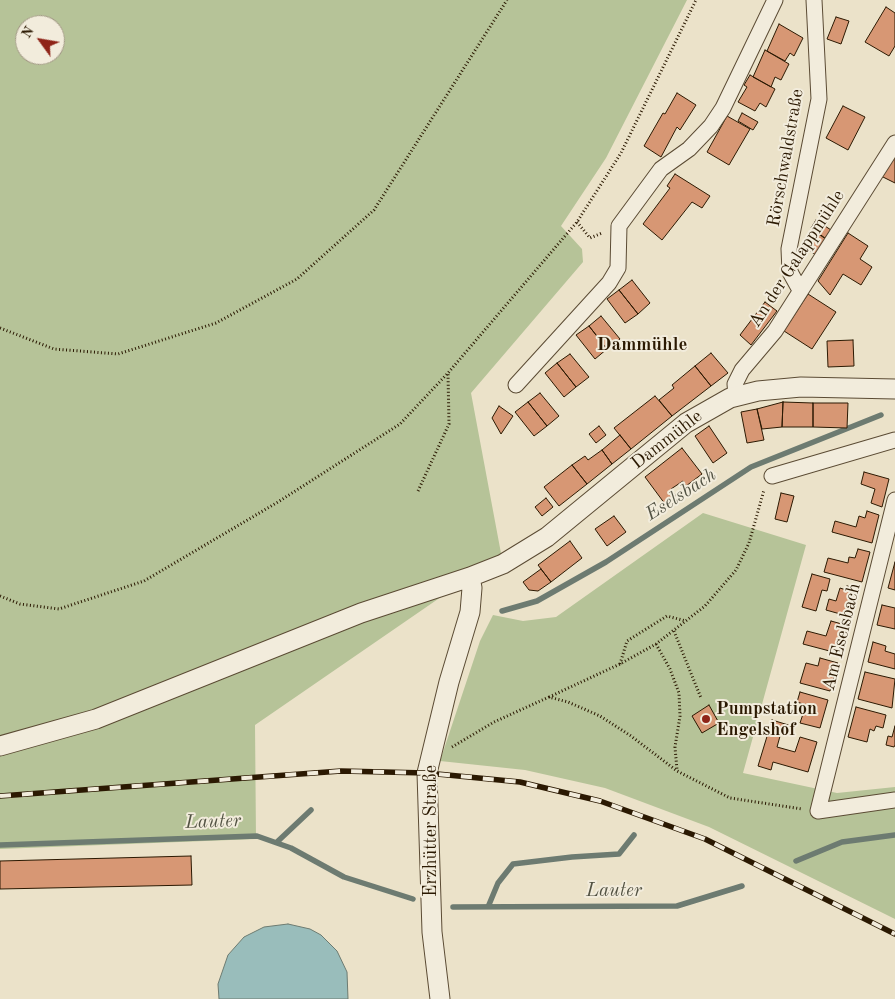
<!DOCTYPE html>
<meta charset="utf-8">
<style>
body{margin:0}
#map{position:relative;width:895px;height:999px;overflow:hidden;background:#ebe2c9;font-family:"Old Standard TT",serif}
canvas{display:block}
.north{position:absolute;left:15px;top:15px;width:50px;height:50px;box-sizing:border-box;background:#f2ecdc;border:1px solid #a29885;border-radius:50%;rotate:302deg;font-size:14px;font-weight:700;line-height:20px;text-align:center;color:#2b1902}
.north::after{content:'';display:block;margin:auto;width:18px;height:22px;background:#8f2418;clip-path:polygon(50% 0,100% 100%,50% 72%,0 100%)}
</style>
<div id="map">
<canvas width="895" height="999"></canvas>
<div class="north">N</div>
</div>
<script>
const context = document.querySelector('canvas').getContext('2d');
context.lineJoin = 'round';
function fill(path, color) { context.fillStyle = color; context.fill(path, 'evenodd'); }
const toPath = rows => new Path2D(rows.map(r => 'M' + r).join(''));
function trace(path, color, width, dash) { context.strokeStyle = color; context.lineWidth = width; context.lineCap = dash ? 'butt' : 'round'; context.setLineDash(dash || []); context.stroke(path); }
function label(font, color, halo, rows, align = 'center') {
  context.font = font + ' "Old Standard TT",serif'; context.lineWidth = 4; context.setLineDash([]); context.textBaseline = 'middle'; context.strokeStyle = halo; context.fillStyle = color; for (const [text, x, y, turn = 0] of rows) {
    context.save(); context.translate(x, y); context.rotate((+turn || 0) * Math.PI / 180); context.textAlign = isNaN(turn) ? turn : align; if (halo) context.strokeText(text, 0, 0); context.fillText(text, 0, 0); context.restore();
  }
}
fill(toPath([
 [0,0,687,0,606,158,561,226,582,249,583,262,471,393,503,564,470,577,255,725,256,839,0,849],
 [25,25,55,25,55,55,25,55],
 [703,513,806,545,743,773,837,793,895,787,895,919,709,827,605,788,525,770,440,761,480,641,493,615,523,621,556,617]
]), '#b6c398');
const water = toPath([
 [288,924,310,929,321,935,337,951,347,972,348,999,219,999,218,984,228,955,244,937,264,927,288,924]
]);
fill(water, '#99bdbb');
trace(water, '#6d7b71', 1);
trace(toPath([
 [502,611,537,601,606,562,751,467,881,415],
 [277,842,311,810],
 [0,845,257,836,291,848,344,877,413,899],
 [796,861,842,842,895,835],
 [453,907,677,906,742,886],
 [488,907,498,883,513,864,572,857,619,854,634,835]
]), '#6d7b71', 5.5);
const building = toPath([
 [886,7,895,13,895,46,889,56,865,42,886,7],
 [836,17,849,21,841,44,827,39,836,17],
 [779,24,803,38,794,56,790,53,785,61,767,51,779,24],
 [765,50,789,64,781,80,775,77,771,87,753,77,765,50],
 [750,75,775,89,766,107,760,103,755,111,738,102,747,87,744,85,750,75],
 [677,93,696,105,680,130,677,127,661,157,644,146,663,113,665,114,677,93],
 [843,106,865,117,848,150,826,138,843,106],
 [742,113,758,122,753,130,738,121,742,113],
 [727,116,750,129,729,165,707,152,727,116],
 [895,154,895,183,881,176,895,154],
 [675,174,710,196,702,208,692,202,662,240,643,224,670,188,667,186,675,174],
 [816,220,831,230,825,238,811,228,816,220],
 [812,230,826,239,816,255,802,246,812,230],
 [848,233,868,246,860,259,872,267,861,285,843,274,830,295,818,281,848,233],
 [632,280,650,303,638,314,619,290,632,280],
 [619,290,638,314,625,323,607,299,619,290],
 [808,294,836,312,812,349,784,331,808,294],
 [765,302,777,311,751,345,740,335,765,302],
 [601,316,620,339,607,349,589,326,601,316],
 [589,326,607,349,595,359,576,335,589,326],
 [853,340,854,366,828,367,827,341,853,340],
 [711,353,728,373,711,386,695,366,711,353],
 [570,354,589,377,576,387,557,363,570,354],
 [557,363,576,387,564,397,545,373,557,363],
 [695,366,711,386,672,416,659,400,674,388,672,385,695,366],
 [540,393,559,416,547,426,528,402,540,393],
 [655,396,672,416,631,449,614,428,655,396],
 [528,402,547,426,534,436,515,412,528,402],
 [783,402,782,427,762,429,757,409,783,402],
 [783,402,813,403,813,427,782,427,783,402],
 [813,403,848,403,847,428,813,427,813,403],
 [499,406,513,416,501,434,492,418,499,406],
 [757,409,764,440,747,443,741,412,757,409],
 [599,426,606,435,596,443,589,434,599,426],
 [709,426,727,453,713,463,695,436,709,426],
 [620,435,631,449,612,464,602,450,620,435],
 [682,448,702,474,686,486,683,481,671,489,676,496,665,504,645,477,682,448],
 [602,450,612,464,587,484,572,465,585,456,588,460,602,450],
 [572,465,587,484,559,506,544,487,572,465],
 [864,472,889,479,882,507,871,503,875,489,861,484,864,472],
 [781,493,794,496,787,522,775,519,781,493],
 [546,498,553,507,542,516,535,507,546,498],
 [867,511,879,515,872,543,832,532,835,521,856,527,859,516,865,518,867,511],
 [614,516,626,532,607,546,595,529,614,516],
 [570,541,582,558,551,582,538,565,570,541],
 [858,549,870,552,862,582,824,572,828,558,848,563,849,557,855,558,858,549],
 [895,562,895,590,888,588,895,562],
 [541,569,551,582,538,591,529,590,523,582,541,569],
 [812,574,830,579,827,591,822,590,816,611,802,607,812,574],
 [847,586,859,589,851,617,826,610,829,599,836,601,840,588,846,590,847,586],
 [882,605,895,608,895,629,877,625,882,605],
 [831,621,849,626,841,654,803,644,807,631,826,636,831,621],
 [873,642,886,646,885,651,895,654,895,669,868,662,873,642],
 [820,658,838,663,830,691,800,683,806,663,818,666,820,658],
 [865,672,895,679,892,708,858,699,865,672],
 [800,692,828,700,820,728,800,723,806,705,797,702,800,692],
 [709,705,719,723,702,733,692,716,709,705],
 [856,707,886,715,883,728,876,726,874,731,870,729,867,742,848,737,856,707],
 [772,720,795,727,793,732,782,729,777,747,795,752,800,737,817,742,808,772,773,762,771,770,758,766,772,720],
 [895,726,895,745,894,747,886,745,888,736,892,737,895,726],
 [191,856,192,885,0,889,0,861,191,856]
]);
fill(building, '#d79774');
trace(building, '#2b1902', 1);
const minor = toPath([
 [800,290,790,272,789,249,819,99,814,0],
 [516,385,609,283,618,268,619,226,661,169,689,149,711,126,723,108,775,0],
 [736,396,735,384,742,370,775,331,895,143],
 [772,476,895,440],
 [895,500,818,811,895,800]
]);
const tertiary = toPath([
 [0,746,96,719,361,613,470,577,503,564,547,537,686,423,730,398,758,391,801,387,895,389],
 [440,999,432,932,427,773,449,682,470,612,472,588,470,577]
]);
trace(minor, '#5b4b34', 17);
trace(tertiary, '#5b4b34', 21);
trace(toPath([
 [577,222,590,238,602,233],
 [0,328,54,349,118,354,216,323,297,279,374,210,507,0],
 [418,491,449,424,448,374],
 [0,596,20,604,59,609,144,581,278,502,400,424,448,373,577,222,621,153,696,0],
 [674,631,701,698],
 [656,644,670,669,679,693,680,716,675,747,677,770],
 [620,664,627,641,667,616,686,621],
 [549,697,620,664,656,644,705,606,736,570,749,543,764,490],
 [452,747,494,722,549,697,568,702,600,716,631,736,677,771,730,798,802,809]
]), '#2b1902', 3, [1, 2.5]);
trace(minor, '#f2ecdc', 15);
trace(tertiary, '#f2ecdc', 19);
const rail = toPath([
 [0,796,341,771,427,773,520,782,600,801,705,839,895,934]
]);
trace(rail, '#2b1902', 5.5);
trace(rail, '#f2ecdc', 4, [11]);
for (const [x, y, r, color] of [
 [706,719,5,"#8f2418"]
]) { const dot = new Path2D(); dot.arc(x, y, r, 0, 2 * Math.PI); context.fillStyle = color; context.fill(dot); trace(dot, '#f2ecdc', 2); }
label('18px', '#2b1902', '#f2ecdc', [
 ["Rörschwaldstraße",786,158,-80],
 ["An der Galappmühle",797,259,-57],
 ["Dammühle",667,440,-38],
 ["Am Eselsbach",842,637,-76],
 ["Erzhütter Straße",431,831,-90]
]);
label('bold 18px', '#2b1902', '#f2ecdc', [
 ["Pumpstation",716,709],
 ["Engelshof",716,730]
], 'left');
label('bold 19px', '#2b1902', '#f2ecdc', [
 ["Dammühle",642,345]
]);
label('italic 19px', '#525243', '#f2ecdc', [
 ["Eselsbach",681,495,-33],
 ["Lauter",213,822,-2],
 ["Lauter",614,891]
]);
</script>
